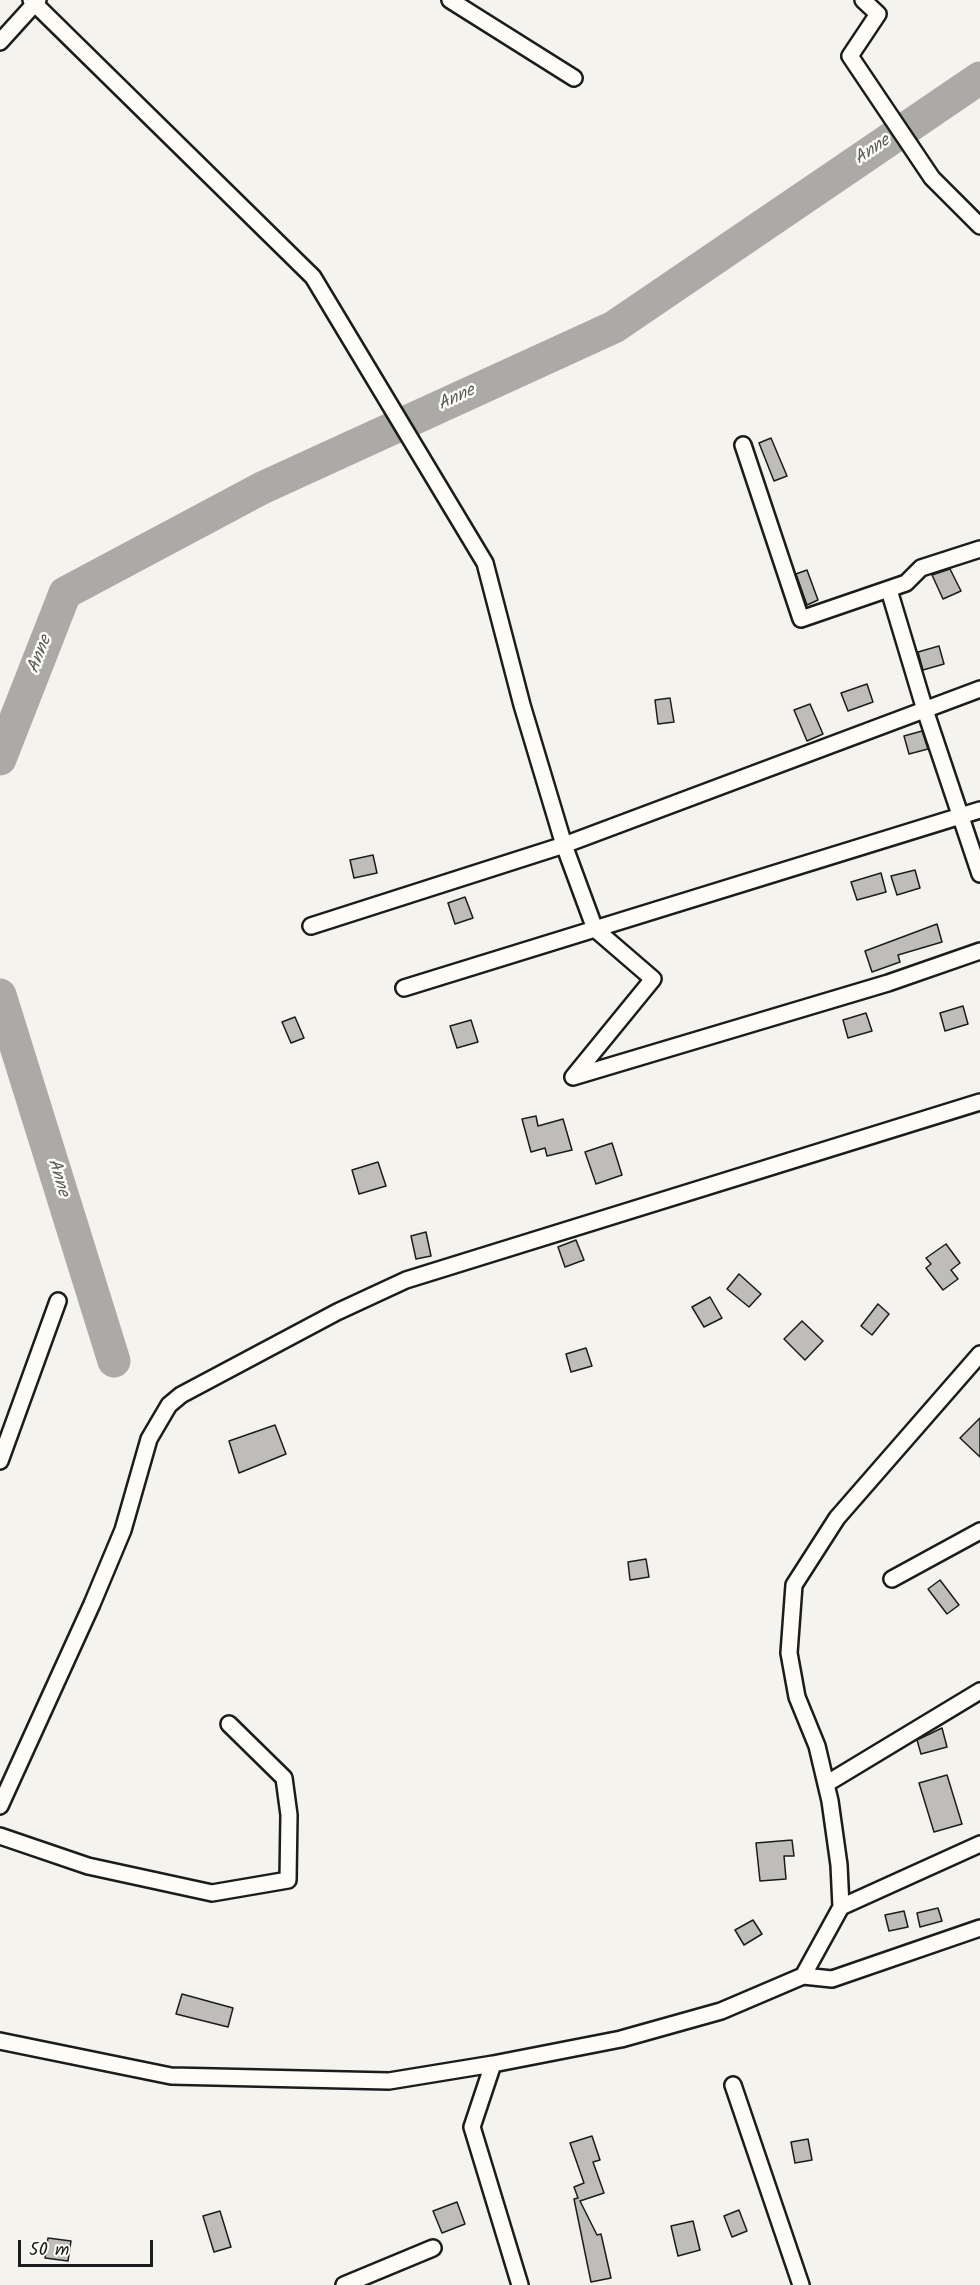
<!DOCTYPE html>
<style>
body{margin:0}
#map{position:relative;width:980px;height:2285px;overflow:hidden;background:#f4f3ee;font-family:Kalam,sans-serif}
canvas{display:block}
.scale{position:absolute;left:18px;top:2240px;width:135px;height:27px;box-sizing:border-box;border:3px solid #1c1c1c;border-top:0;padding-left:8px;font-size:18px;line-height:21px;white-space:nowrap;color:#1c1c1c;-webkit-text-stroke:4px #fdfcf7;paint-order:stroke}
</style>
<div id="map">
<canvas width="980" height="2285"></canvas>
<div class="scale">50 m</div>
</div>
<script>
const context = document.querySelector('canvas').getContext('2d');
context.lineJoin = 'round';
const toPath = rows => new Path2D(rows.map(r => 'M' + r).join(''));
function trace(path, color, width, dash) { context.strokeStyle = color; context.lineWidth = width; context.lineCap = dash ? 'butt' : 'round'; context.setLineDash(dash || []); context.stroke(path); }
function fill(path, color) { context.fillStyle = color; context.fill(path, 'evenodd'); }
function label(font, color, halo, rows, align = 'center') {
  context.font = font + ' Kalam,sans-serif'; context.lineWidth = 5; context.setLineDash([]); context.textBaseline = 'middle'; context.strokeStyle = halo; context.fillStyle = color; for (const [text, x, y, turn = 0] of rows) {
    context.save(); context.translate(x, y); context.rotate((+turn || 0) * Math.PI / 180); context.textAlign = isNaN(turn) ? turn : align; if (halo) context.strokeText(text, 0, 0); context.fillText(text, 0, 0); context.restore();
  }
}
trace(toPath([
 [0,759,65,593,262,488,614,327,980,78],
 [0,995,114,1361]
]), '#abaaa6', 33);
const building = toPath([
 [771,438,787,476,774,481,759,443,771,438],
 [950,569,961,591,943,599,932,575,950,569],
 [807,570,818,600,807,605,796,574,807,570],
 [939,646,944,664,923,670,918,652,939,646],
 [867,684,873,702,848,711,841,693,867,684],
 [670,698,674,722,658,724,655,700,670,698],
 [810,704,823,734,807,741,794,710,810,704],
 [922,731,928,749,909,754,904,736,922,731],
 [373,855,377,873,354,878,350,860,373,855],
 [915,870,920,888,897,895,891,876,915,870],
 [881,873,886,892,857,900,851,882,881,873],
 [465,897,473,918,455,924,448,903,465,897],
 [937,924,942,942,898,955,900,962,872,972,865,951,937,924],
 [963,1006,968,1024,945,1031,940,1013,963,1006],
 [866,1013,872,1031,848,1038,843,1020,866,1013],
 [295,1017,304,1038,291,1043,282,1022,295,1017],
 [471,1020,478,1042,457,1048,450,1026,471,1020],
 [536,1116,538,1126,563,1119,572,1150,547,1156,545,1148,531,1152,522,1119,536,1116],
 [612,1143,622,1175,596,1184,585,1152,612,1143],
 [378,1162,386,1186,359,1194,352,1170,378,1162],
 [426,1232,431,1256,416,1259,411,1236,426,1232],
 [576,1240,584,1260,565,1267,558,1247,576,1240],
 [946,1244,960,1263,951,1270,958,1279,943,1290,926,1268,931,1264,926,1258,946,1244],
 [739,1274,761,1294,749,1307,727,1289,739,1274],
 [710,1297,722,1318,704,1327,692,1307,710,1297],
 [878,1304,889,1314,872,1335,861,1326,878,1304],
 [802,1321,823,1341,805,1360,784,1339,802,1321],
 [586,1348,592,1366,571,1372,566,1354,586,1348],
 [980,1418,980,1457,960,1438,980,1418],
 [275,1425,286,1454,239,1473,229,1441,275,1425],
 [646,1559,649,1577,630,1580,628,1562,646,1559],
 [940,1580,959,1605,947,1614,928,1589,940,1580],
 [942,1728,947,1747,921,1754,917,1740,942,1728],
 [947,1775,962,1824,934,1832,919,1783,947,1775],
 [792,1840,794,1856,784,1856,786,1879,760,1881,756,1843,792,1840],
 [938,1908,942,1921,920,1927,917,1913,938,1908],
 [904,1911,908,1927,889,1931,885,1915,904,1911],
 [753,1920,762,1934,744,1945,735,1930,753,1920],
 [182,1994,233,2008,228,2027,176,2014,182,1994],
 [592,2136,600,2160,593,2162,604,2193,580,2201,597,2235,601,2234,611,2278,591,2282,574,2199,578,2198,574,2187,584,2183,570,2143,592,2136],
 [808,2139,812,2160,795,2163,791,2142,808,2139],
 [457,2202,465,2224,442,2233,433,2211,457,2202],
 [739,2210,747,2231,732,2237,724,2216,739,2210],
 [220,2211,231,2247,214,2252,203,2216,220,2211],
 [693,2221,700,2250,678,2256,671,2226,693,2221],
 [48,2238,71,2241,68,2261,45,2258,48,2238]
]);
fill(building, '#bebdba');
trace(building, '#1c1c1c', 1.5);
const street = toPath([
 [31,0,313,277,485,563,522,705,564,845,595,929,653,979,573,1077],
 [450,0,574,78],
 [863,0,878,14,850,56,932,178,980,226],
 [0,42,38,0],
 [743,445,801,619,906,583,921,568,980,549],
 [889,590,925,710,980,874],
 [311,926,564,845,980,689],
 [404,988,980,810],
 [573,1077,888,983,980,951],
 [0,1461,58,1301],
 [892,1579,980,1531],
 [826,1784,980,1691],
 [0,1806,92,1604,123,1530,149,1439,169,1405,181,1395,337,1312,406,1280,980,1102],
 [0,1836,88,1866,212,1893,288,1880,289,1815,284,1778,229,1724],
 [841,1907,980,1844],
 [803,1976,832,1979,980,1928],
 [0,2041,171,2076,389,2081,493,2064,621,2039,721,2011,803,1976,841,1907,839,1865,830,1801,817,1746,797,1697,789,1653,794,1585,837,1518,980,1354],
 [493,2064,472,2127,520,2285],
 [733,2085,801,2285],
 [344,2285,433,2248]
]);
trace(street, '#1c1c1c', 20);
trace(street, '#fdfcf7', 15);
label('italic 18px', '#5c5c5a', '#fdfcf7', [
 ["Anne",873,151,-34],
 ["Anne",457,399,-25],
 ["Anne",41,655,-69],
 ["Anne",57,1178,73]
]);
</script>
